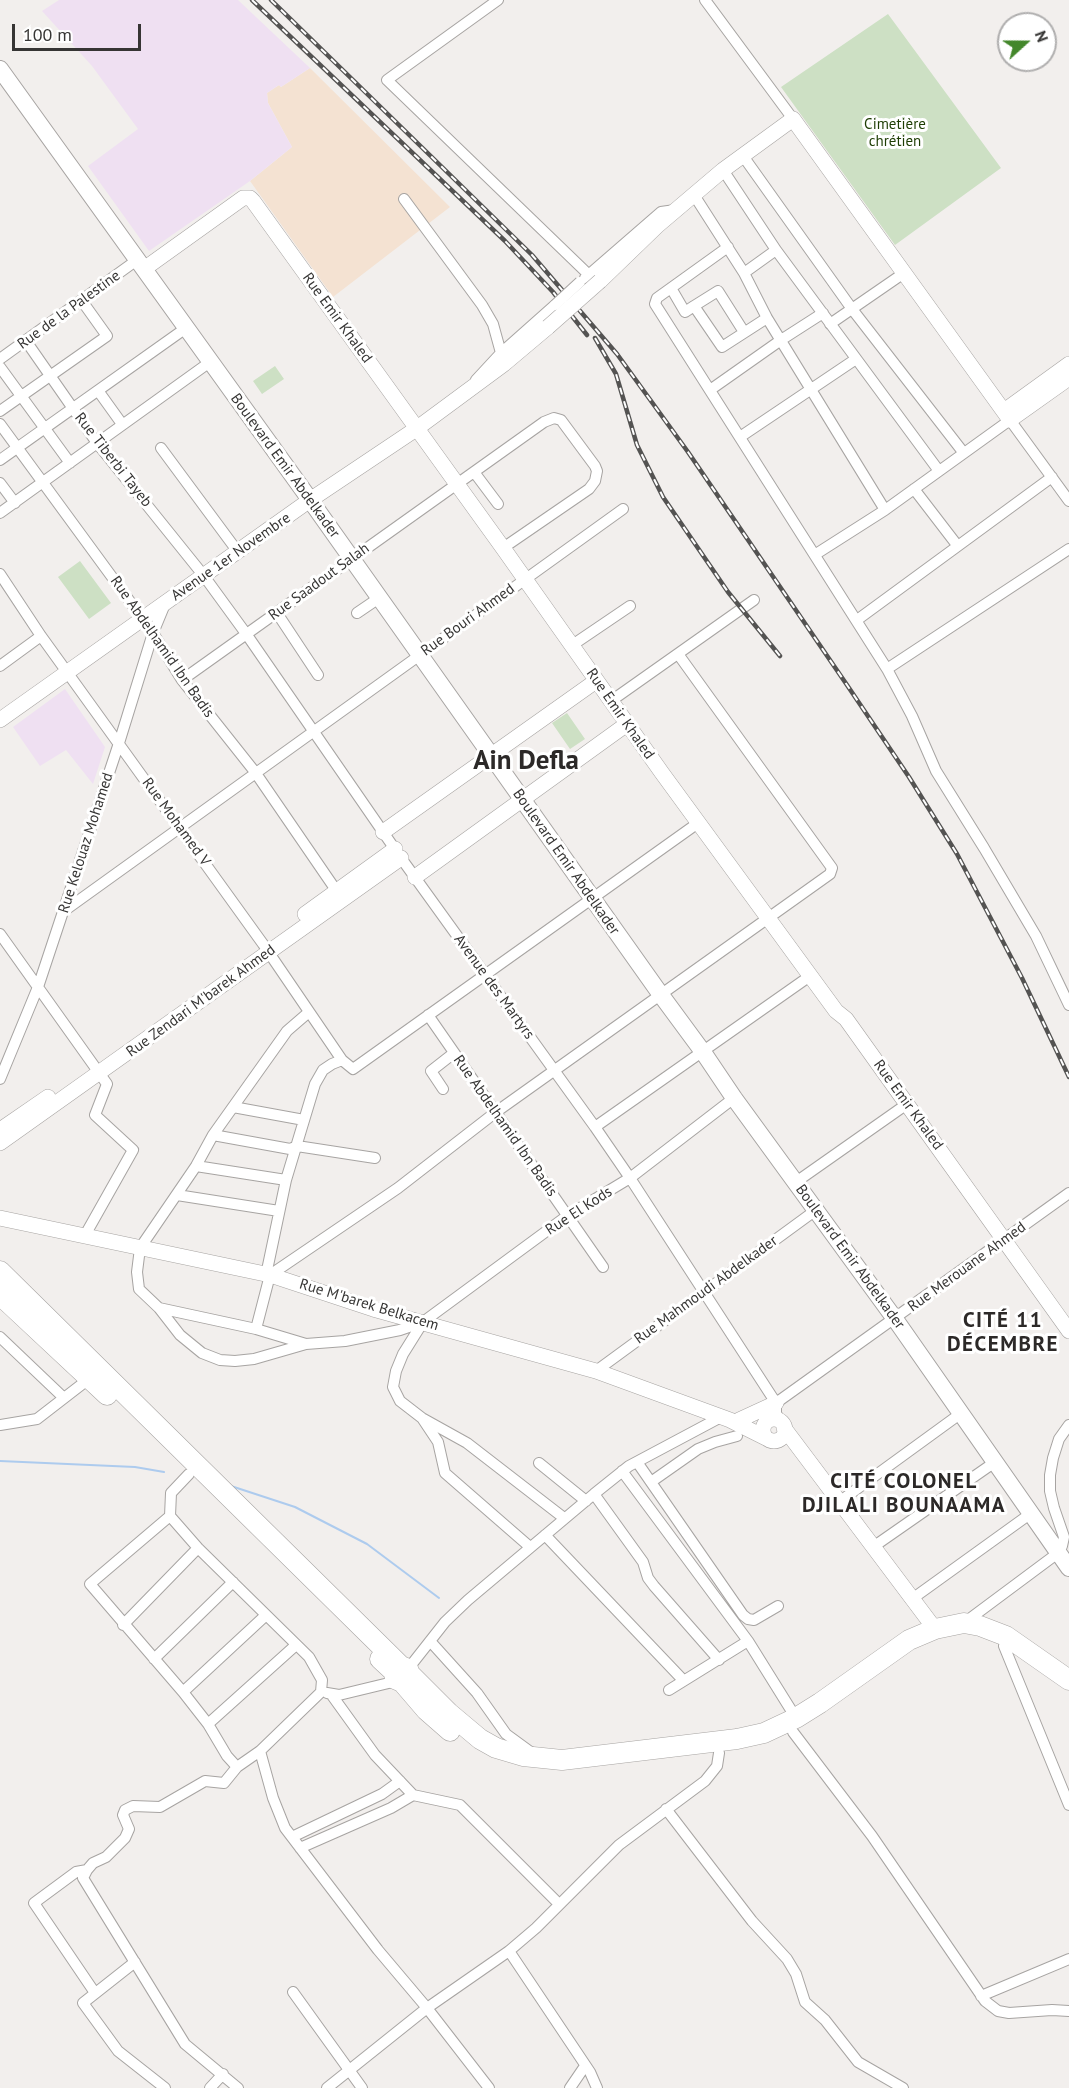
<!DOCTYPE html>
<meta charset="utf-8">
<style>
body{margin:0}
#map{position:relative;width:1069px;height:2088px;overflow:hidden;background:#f2efed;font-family:"PT Sans",sans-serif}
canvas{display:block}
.north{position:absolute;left:997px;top:12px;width:60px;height:60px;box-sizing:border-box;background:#fff;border:2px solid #afaeae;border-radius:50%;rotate:69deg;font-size:16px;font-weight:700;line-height:24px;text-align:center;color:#363534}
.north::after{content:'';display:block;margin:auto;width:21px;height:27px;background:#43872b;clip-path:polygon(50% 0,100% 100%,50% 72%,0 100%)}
.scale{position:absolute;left:12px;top:24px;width:129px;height:27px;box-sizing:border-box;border:3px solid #363534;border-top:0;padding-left:8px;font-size:18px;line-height:21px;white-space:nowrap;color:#363534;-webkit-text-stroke:4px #fff;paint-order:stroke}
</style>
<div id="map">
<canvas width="1069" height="2088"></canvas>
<div class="north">N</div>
<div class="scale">100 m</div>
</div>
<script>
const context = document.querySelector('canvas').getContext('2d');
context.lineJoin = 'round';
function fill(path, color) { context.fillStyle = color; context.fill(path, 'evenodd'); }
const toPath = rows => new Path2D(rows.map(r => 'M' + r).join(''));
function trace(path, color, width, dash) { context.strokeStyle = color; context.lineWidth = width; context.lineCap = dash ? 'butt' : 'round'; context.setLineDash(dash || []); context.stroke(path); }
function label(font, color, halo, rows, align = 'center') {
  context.font = font + ' "PT Sans",sans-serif'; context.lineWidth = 6; context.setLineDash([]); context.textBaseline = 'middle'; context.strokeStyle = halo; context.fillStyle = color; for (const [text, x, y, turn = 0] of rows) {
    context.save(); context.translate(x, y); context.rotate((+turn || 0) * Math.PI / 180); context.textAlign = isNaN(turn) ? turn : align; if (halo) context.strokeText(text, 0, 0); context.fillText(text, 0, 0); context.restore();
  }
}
fill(toPath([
 [310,68,450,207,333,297,250,181,292,147,268,103,267,93,279,85,281,87]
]), '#f4e2d2');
fill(toPath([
 [59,0,238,0,310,68,281,87,279,85,267,93,268,103,292,147,250,181,149,251,88,166,138,129,92,66,42,11],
 [65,689,105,747,93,784,66,750,40,766,13,727]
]), '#efe0f2');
fill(toPath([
 [888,14,1001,168,895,245,781,87],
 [275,366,284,379,262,394,253,381],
 [80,561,111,603,89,619,58,577],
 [567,713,585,739,570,749,552,723]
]), '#cde0c4');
trace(toPath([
 [0,1461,135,1467,164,1472],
 [231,1486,295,1507,367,1544,439,1598]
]), '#adcbee', 2);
const street = toPath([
 [498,0,387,80,588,274],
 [705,0,793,119],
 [743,156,852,309,963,452],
 [723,170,776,250,939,471],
 [694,195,744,273,767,318,885,510],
 [404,199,482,305,493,324,501,353],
 [728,247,657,298,655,304,887,669,912,716,936,771,984,848,1036,936,1069,1005],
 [744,273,776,250],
 [585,278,661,212,675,210],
 [671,288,685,312,694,306,722,347,767,318],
 [694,306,718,291,744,332],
 [830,324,904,273],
 [26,341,97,443,204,576,247,635,401,858,595,1127,630,1178,776,1403,776,1413,780,1422],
 [0,359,137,260],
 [0,367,70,463],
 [476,380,501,353,555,305],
 [710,390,781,340,823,313],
 [99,392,122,424],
 [0,411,107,336,82,301],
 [0,424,153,633,182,680,255,772,340,896],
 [740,437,856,359],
 [161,448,238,552],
 [0,460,186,328],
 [474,472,498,504],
 [0,483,15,503],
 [914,489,957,545],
 [0,513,210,362],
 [816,554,885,510,1010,420,1069,501],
 [0,574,41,636,263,944,342,1060,353,1069,698,823],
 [277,613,318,675],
 [357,613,379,598],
 [857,620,1052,477],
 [571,646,630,606],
 [0,666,41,636],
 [887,669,1069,549],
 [182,680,544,422,554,418,561,420,595,466,597,471,595,481,589,489,503,548],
 [611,701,754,600],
 [64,911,623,509],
 [0,934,107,1084,95,1115,133,1150,84,1237],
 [309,1012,287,1031,213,1135,196,1166,140,1248,137,1272,139,1289,159,1308,180,1335,202,1353,220,1360,235,1361,254,1359,306,1344,345,1341,400,1330,423,1322,567,1216,630,1178,734,1098],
 [428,1015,603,1267],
 [0,1079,38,987,119,743,153,633,165,604],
 [443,1089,431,1071,454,1053],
 [233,1107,304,1120],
 [595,1127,810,976],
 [213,1135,290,1149,297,1146,375,1158],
 [196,1166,286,1180],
 [796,1182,907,1104],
 [177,1195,279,1211],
 [266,1275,286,1180,315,1084,323,1070,332,1064,342,1060],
 [159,1308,256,1329,306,1344],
 [423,1322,403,1354,396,1371,393,1387,400,1401,422,1418,467,1443,564,1518],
 [256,1329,270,1275,398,1188,496,1112,830,874,832,868,678,654],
 [0,1337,64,1398],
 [596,1371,816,1210],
 [776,1403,1069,1193],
 [422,1418,438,1442,445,1473,530,1547],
 [765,1423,776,1404],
 [0,1425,37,1419,90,1378],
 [637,1462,743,1615,748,1619,754,1620,778,1606],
 [539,1463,586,1501],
 [622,1471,748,1641,796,1718],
 [189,1474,171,1493,170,1516,198,1548,309,1657,322,1680,321,1692,260,1751,237,1767,224,1783,205,1781,160,1807,133,1806,125,1810,123,1815,129,1829,125,1838,106,1857,93,1863,87,1870,83,1878,185,2044,238,2088],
 [651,1482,698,1449,715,1442,737,1436],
 [594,1494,643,1562,648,1578,654,1586,719,1660],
 [839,1502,960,1414],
 [170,1516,90,1584,183,1692,208,1724,227,1756,237,1767],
 [545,1535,683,1680],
 [873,1547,995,1462],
 [912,1599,1030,1514],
 [964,1623,1058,1553,1062,1546,1064,1537,1054,1508,1050,1491,1050,1475,1053,1458,1059,1439,1069,1425],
 [123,1625,198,1548],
 [430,1641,477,1693,506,1734,532,1753],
 [1004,1646,1069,1805],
 [154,1659,233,1582],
 [408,1669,445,1622,468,1600,594,1494,629,1466,721,1417],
 [669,1690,748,1641],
 [183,1692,265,1616],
 [327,1693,339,1695,397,1681],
 [331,1694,375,1755,413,1795,460,1805,559,1904],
 [208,1724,296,1645],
 [793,1732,872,1836,985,2001,998,2011,1009,2013,1052,2010,1069,2011],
 [260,1751,273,1798,285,1828,378,1950,427,2008,489,2088],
 [666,1809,752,1921,787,1959,796,1974,805,2002,825,2020,858,2062,903,2088],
 [292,1837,382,1794,400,1781],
 [300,1848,391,1808,413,1795],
 [87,1870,76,1872,34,1903,95,1993],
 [509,1951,590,2072,597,2088],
 [135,1962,83,2003,118,2051,165,2088],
 [293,1992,362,2088],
 [981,1996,1069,1959],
 [210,2088,223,2074],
 [327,2088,427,2008,509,1951,536,1928,619,1845,705,1781,717,1766,719,1753],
 [570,2088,585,2066]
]);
const secondary = toPath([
 [144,269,243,198,250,198,253,201,503,548,662,773,836,1011,846,1019,1069,1331],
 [600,281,657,226,723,170,793,119,1010,420,1069,378],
 [1004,411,1069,364],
 [0,720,310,500,416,429,504,364,548,327],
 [383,832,596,681],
 [415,877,627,724],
 [305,914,395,849],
 [0,1130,48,1097],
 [0,1143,401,858],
 [0,1218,270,1275,373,1309,596,1371,730,1420,766,1438],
 '763 1430a11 11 0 1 1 22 0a11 11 0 1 1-22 0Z',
 [739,1420,776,1403],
 [784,1428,935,1629]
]);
const primary = toPath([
 [0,69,303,490,661,995,703,1052,734,1098,895,1319,1069,1568]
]);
const highway = toPath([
 [0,1271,401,1666,408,1669,410,1674,449,1713,480,1739,496,1748,523,1756,562,1760,737,1739,764,1733,796,1718,820,1703,909,1640,935,1629,964,1623,980,1626,1006,1636,1069,1680],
 [0,1295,107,1395],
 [380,1659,394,1672,395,1679,402,1682,426,1710,450,1731]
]);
trace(street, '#a7a4a2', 12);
trace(secondary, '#a7a4a2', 16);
trace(primary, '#a7a4a2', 18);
trace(highway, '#a7a4a2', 21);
trace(street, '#fff', 10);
trace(secondary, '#fff', 15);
trace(primary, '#fff', 16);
trace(highway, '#fff', 20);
const rail = toPath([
 [252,0,505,241,553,292,587,335],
 [271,0,532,255,617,354,688,452,847,685,909,777,957,854,1022,978,1069,1077],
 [595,338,616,374,637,445,663,497,728,592,780,656]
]);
trace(rail, '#545352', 4.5);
trace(rail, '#fff', 2, [7]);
const streetBridge = toPath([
 [555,305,580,282]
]);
const secondaryBridge = toPath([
 [548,327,600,281]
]);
trace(streetBridge, '#a7a4a2', 12, []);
trace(secondaryBridge, '#a7a4a2', 16, []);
trace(streetBridge, '#fff', 10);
trace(secondaryBridge, '#fff', 15);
label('15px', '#1e3d04', '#fff', [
 ["Cimetière",895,125],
 ["chrétien",895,142]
]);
label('15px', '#363534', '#fff', [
 ["Rue de la Palestine",69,310,-36],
 ["Rue Emir Khaled",337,318,54],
 ["Rue Tiberbi Tayeb",113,460,52],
 ["Boulevard Emir Abdelkader",285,466,54],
 ["Avenue 1er Novembre",231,557,-35],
 ["Rue Saadout Salah",319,582,-36],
 ["Rue Bouri Ahmed",468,620,-36],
 ["Rue Abdelhamid Ibn Badis",162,647,55],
 ["Rue Emir Khaled",620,714,55],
 ["Rue Mohamed V",176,822,54],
 ["Rue Kelouaz Mohamed",86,843,-72],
 ["Boulevard Emir Abdelkader",566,862,55],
 ["Avenue des Martyrs",494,987,54],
 ["Rue Zendari M'barek Ahmed",201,1001,-36],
 ["Rue Emir Khaled",908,1105,54],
 ["Rue Abdelhamid Ibn Badis",505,1126,55],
 ["Rue El Kods",579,1211,-33],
 ["Boulevard Emir Abdelkader",850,1257,54],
 ["Rue Merouane Ahmed",967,1267,-36],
 ["Rue Mahmoudi Abdelkader",706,1290,-36],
 ["Rue M'barek Belkacem",369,1305,17]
]);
context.letterSpacing = '1.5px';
label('bold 21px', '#2c2928', '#fff', [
 ["CITÉ 11",1003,1321],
 ["DÉCEMBRE",1003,1345],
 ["CITÉ COLONEL",904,1482],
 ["DJILALI BOUNAAMA",904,1506]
]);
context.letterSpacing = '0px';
label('bold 27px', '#2c2928', '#fff', [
 ["Ain Defla",526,761]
]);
</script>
